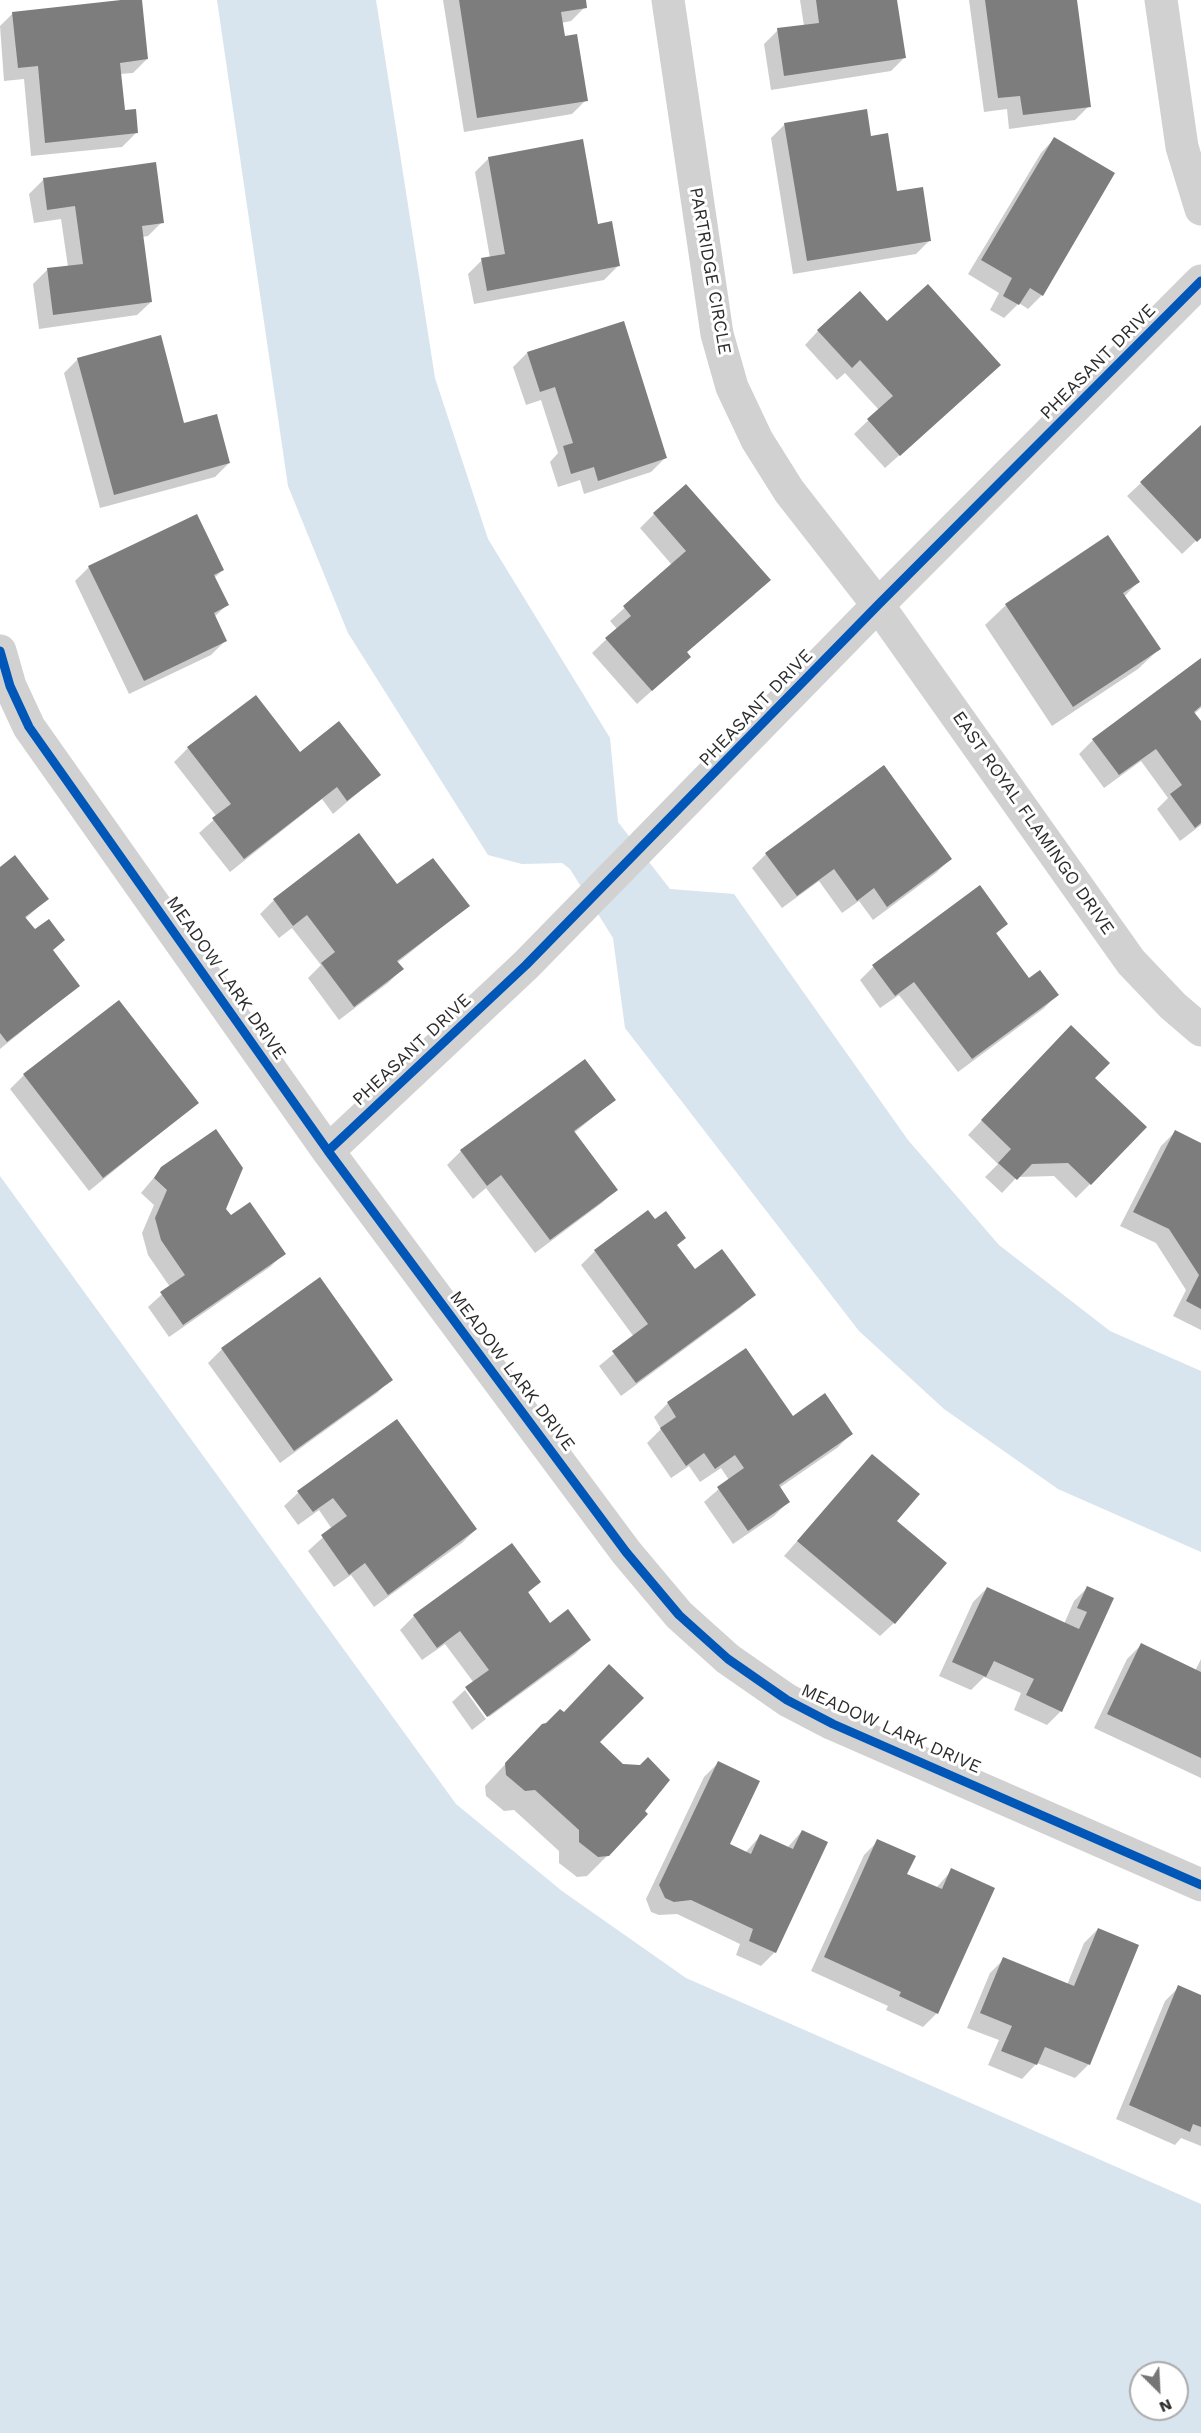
<!DOCTYPE html>
<style>
body{margin:0}
#map{position:relative;width:1201px;height:2433px;overflow:hidden;background:#fff;font-family:"Work Sans",sans-serif}
canvas{display:block}
.north{position:absolute;left:1129px;top:2361px;width:60px;height:60px;box-sizing:border-box;background:#fff;border:2px solid #ababab;border-radius:50%;rotate:156deg;font-size:16px;font-weight:700;line-height:24px;text-align:center;color:#2c2c2c}
.north::after{content:'';display:block;margin:auto;width:21px;height:27px;background:#767676;clip-path:polygon(50% 0,100% 100%,50% 72%,0 100%)}
</style>
<div id="map">
<canvas width="1201" height="2433"></canvas>
<div class="north">N</div>
</div>
<script>
const context = document.querySelector('canvas').getContext('2d');
context.lineJoin = 'round';
function fill(path, color) { context.fillStyle = color; context.fill(path, 'evenodd'); }
const toPath = rows => new Path2D(rows.map(r => 'M' + r).join(''));
function trace(path, color, width, dash) { context.strokeStyle = color; context.lineWidth = width; context.lineCap = dash ? 'butt' : 'round'; context.setLineDash(dash || []); context.stroke(path); }
function label(font, color, halo, rows, align = 'center') {
  context.font = font + ' "Work Sans",sans-serif'; context.lineWidth = 6; context.setLineDash([]); context.textBaseline = 'middle'; context.strokeStyle = halo; context.fillStyle = color; for (const [text, x, y, turn = 0] of rows) {
    context.save(); context.translate(x, y); context.rotate((+turn || 0) * Math.PI / 180); context.textAlign = isNaN(turn) ? turn : align; if (halo) context.strokeText(text, 0, 0); context.fillText(text, 0, 0); context.restore();
  }
}
fill(toPath([
 [217,0,376,0,435,378,488,539,610,738,618,822,670,889,734,894,908,1140,999,1245,1110,1331,1201,1371,1201,1552,1058,1489,944,1409,859,1331,625,1028,613,938,570,869,562,863,522,864,488,855,348,633,288,486],
 [0,1176,456,1804,562,1891,686,1978,1201,2204,1201,2433,0,2433],
 [1141,2373,1177,2373,1177,2409,1141,2409]
]), '#d8e4ee');
fill(toPath([
 [140,0,147,59,133,73,120,74,123,112,136,133,122,147,31,156,24,79,4,81,0,26,13,13],
 [443,0,584,0,585,7,571,21,561,23,564,38,586,100,572,114,464,132],
 [800,0,896,0,905,57,891,71,771,90,764,44,778,30,804,26],
 [969,0,1075,0,1089,106,1075,120,1009,129,1007,109,984,112],
 [785,124,870,137,896,193,930,240,916,254,793,274,771,138],
 [1054,139,1042,295,1028,309,1019,303,1004,318,990,310,999,293,968,274,1041,153],
 [489,158,596,226,618,266,604,280,474,304,468,274,482,260,490,258,475,172],
 [43,180,162,222,148,236,142,237,151,302,137,315,39,329,33,284,47,270,68,267,61,219,34,223,29,194],
 [887,323,985,379,885,468,854,434,879,410,845,373,837,380,805,345,818,331],
 [527,353,665,458,651,472,584,494,580,480,558,487,550,462,558,453,541,400,526,405,513,367],
 [78,359,229,463,215,477,100,508,64,373],
 [1201,427,1201,536,1182,554,1127,496],
 [654,514,755,594,686,653,675,670,637,704,592,653,617,629,610,621,672,565,640,528],
 [89,567,223,570,214,578,227,605,214,617,225,641,211,655,129,694,75,581],
 [1138,582,1124,597,1159,649,1138,669,1052,726,985,625,1006,605],
 [1201,660,1201,708,1194,714,1201,724,1201,825,1180,841,1157,809,1168,798,1141,761,1104,788,1079,754,1093,740],
 [188,748,300,754,379,775,333,814,322,799,230,872,199,833,217,817,174,762],
 [766,854,950,859,936,873,873,920,859,901,842,913,819,881,782,908,752,868],
 [0,869,47,899,25,919,78,986,0,1049],
 [397,886,468,906,397,963,402,969,388,983,339,1020,308,978,321,965,292,928,279,938,260,914,274,900],
 [1006,924,995,935,1029,980,1057,995,1043,1009,958,1072,899,995,880,1008,860,980,873,967],
 [118,1002,197,1103,89,1191,10,1089,24,1075],
 [1057,1041,1093,1078,1090,1184,1076,1198,1054,1176,1017,1177,1002,1193,985,1177,998,1164,968,1135],
 [614,1100,574,1133,616,1189,602,1203,535,1253,486,1188,473,1199,447,1165,461,1151],
 [1175,1132,1201,1145,1201,1330,1173,1316,1186,1290,1156,1243,1120,1226,1161,1146],
 [162,1168,224,1209,231,1218,284,1253,270,1267,169,1337,148,1307,170,1287,148,1255,142,1233,154,1205,141,1193],
 [648,1212,695,1271,754,1294,740,1308,621,1396,599,1366,634,1337,581,1265,595,1251],
 [222,1349,391,1379,377,1393,280,1463,208,1363],
 [746,1350,793,1418,851,1434,837,1448,779,1488,788,1502,774,1516,733,1544,704,1502,729,1480,721,1468,700,1482,689,1466,671,1478,647,1443,661,1429,654,1417,668,1403],
 [396,1421,476,1529,462,1543,374,1607,351,1575,334,1587,308,1551,332,1529,319,1510,298,1525,284,1506,298,1493],
 [872,1456,895,1521,894,1623,880,1636,784,1556],
 [539,1582,527,1594,550,1625,589,1640,575,1654,489,1717,466,1689,474,1683,445,1644,422,1660,400,1630,414,1616],
 [1088,1587,1112,1599,1061,1711,1047,1725,1014,1710,1021,1693,984,1677,971,1690,939,1676,973,1602,987,1588,1064,1624,1074,1601],
 [1141,1645,1195,1671,1201,1659,1201,1778,1094,1728,1127,1659],
 [465,1690,486,1719,472,1730,452,1702],
 [598,1742,622,1765,608,1855,587,1876,577,1877,559,1863,559,1851,514,1810,504,1811,486,1796,485,1786,522,1746],
 [718,1763,728,1845,745,1853,760,1836,787,1848,802,1831,775,1952,761,1966,736,1955,740,1944,677,1914,659,1915,651,1912,646,1899,704,1777],
 [878,1841,905,1875,936,1888,952,1870,937,2013,923,2027,886,2010,888,2006,811,1971,864,1855],
 [1098,1929,1089,2064,1075,2078,1037,2063,1022,2079,988,2065,999,2040,967,2028,990,1973,1004,1959,1067,1985,1084,1943],
 [1179,1987,1201,1996,1201,2146,1181,2138,1175,2145,1116,2119,1165,2001]
]), '#0003');
fill(toPath([
 [121,0,142,0,148,59,120,63,125,110,136,109,138,133,45,143,38,66,18,68,12,12],
 [459,0,586,0,587,8,561,12,565,36,577,34,588,101,477,118],
 [816,0,897,0,906,58,784,76,777,28,819,23],
 [985,0,1077,0,1091,107,1023,115,1020,96,998,98],
 [867,109,871,136,888,133,897,191,923,187,931,241,807,261,784,123],
 [1054,137,1115,173,1043,296,1030,288,1019,305,1003,296,1012,278,981,260],
 [583,139,598,224,612,221,620,266,487,291,481,258,505,254,488,157],
 [156,162,164,223,142,226,152,302,53,315,47,268,83,264,75,206,47,210,43,178],
 [928,284,1001,365,900,456,867,419,893,396,860,360,852,368,817,330,860,291,887,321],
 [624,321,667,458,598,481,594,467,571,474,563,446,573,443,555,387,540,392,527,352],
 [161,335,184,423,217,414,230,463,114,495,77,358],
 [1201,425,1201,538,1197,542,1140,482],
 [686,484,771,580,687,652,691,657,652,691,605,638,631,616,623,606,686,551,653,513],
 [197,514,224,570,214,575,229,605,214,613,227,641,144,681,88,566],
 [1108,535,1140,582,1123,593,1161,649,1073,707,1005,604],
 [1201,658,1201,706,1194,712,1201,721,1201,823,1195,828,1170,794,1182,785,1156,749,1119,775,1092,739],
 [256,695,300,752,339,721,381,775,347,801,337,787,244,859,212,818,231,804,187,747],
 [884,765,952,859,887,907,874,888,857,901,834,869,797,896,765,853],
 [359,833,397,884,433,858,470,906,397,961,404,969,354,1007,321,963,335,952,307,915,293,926,273,899],
 [15,855,49,899,25,917,35,929,49,919,65,940,53,950,80,986,7,1042,0,1033,0,867],
 [980,885,1008,924,996,933,1029,978,1040,970,1059,995,972,1059,914,982,895,996,872,965],
 [119,1000,199,1103,103,1178,23,1074],
 [1071,1025,1110,1063,1095,1078,1147,1127,1091,1185,1068,1163,1032,1164,1017,1180,998,1163,1011,1149,981,1120],
 [585,1059,616,1100,574,1131,618,1190,550,1240,501,1175,487,1186,460,1150],
 [216,1129,243,1168,226,1209,231,1215,250,1202,286,1254,183,1325,160,1292,185,1275,161,1240,155,1218,167,1190,154,1178,161,1167],
 [1175,1130,1201,1143,1201,1309,1186,1301,1199,1275,1169,1229,1133,1212],
 [648,1210,655,1219,666,1211,686,1238,677,1245,695,1269,722,1249,756,1295,636,1383,612,1351,648,1324,594,1250],
 [320,1277,393,1380,294,1451,221,1348],
 [746,1348,793,1416,825,1393,853,1434,779,1485,790,1502,748,1531,717,1487,744,1468,735,1455,715,1469,704,1453,686,1466,660,1428,676,1417,667,1402],
 [397,1419,477,1529,388,1595,365,1563,349,1575,321,1535,347,1516,333,1498,313,1512,297,1491],
 [872,1454,920,1494,897,1521,947,1563,895,1624,797,1541],
 [512,1543,541,1582,528,1592,550,1623,568,1609,591,1640,487,1717,465,1687,489,1670,460,1631,437,1648,413,1615],
 [1087,1586,1114,1598,1062,1712,1026,1695,1034,1679,994,1661,986,1677,952,1662,987,1587,1079,1629,1087,1612,1077,1608],
 [1141,1643,1201,1672,1201,1758,1107,1714],
 [609,1664,644,1698,600,1742,623,1764,640,1765,648,1757,670,1780,645,1811,648,1814,609,1856,598,1857,579,1842,579,1830,535,1790,525,1791,506,1775,505,1763,542,1724,546,1723,560,1709,564,1712],
 [718,1761,760,1781,730,1844,751,1854,760,1834,793,1849,802,1830,828,1842,776,1953,749,1941,753,1929,691,1900,674,1902,665,1898,659,1885],
 [877,1839,916,1856,907,1874,942,1889,951,1868,995,1888,938,2014,899,1996,901,1992,824,1957],
 [1098,1928,1139,1945,1090,2065,1045,2047,1037,2065,1001,2051,1012,2026,980,2013,1003,1957,1074,1986],
 [1178,1985,1201,1995,1201,2127,1193,2124,1190,2132,1129,2105]
]), '#7d7d7d');
trace(toPath([
 [668,0,717,334,732,387,757,440,789,491,878,605,1131,962,1173,1006,1201,1030],
 [1161,0,1182,147,1201,209],
 [0,651,10,686,29,727,328,1151,626,1552,679,1615,728,1659,787,1700,833,1724,1201,1885],
 [328,1151,526,965,878,605,1201,281]
]), '#d1d1d1', 33);
trace(toPath([
 [0,651,10,686,29,727,328,1151,626,1552,679,1615,728,1659,787,1700,833,1724,1201,1885],
 [328,1151,526,965,878,605,1201,281]
]), '#0057b8', 9);
label('18px', '#2c2c2c', '#fff', [
 ["PARTRIDGE CIRCLE",710,271,80],
 ["PHEASANT DRIVE",1098,362,-45],
 ["PHEASANT DRIVE",756,708,-46],
 ["EAST ROYAL FLAMINGO DRIVE",1033,823,55],
 ["MEADOW LARK DRIVE",226,978,55],
 ["PHEASANT DRIVE",412,1050,-43],
 ["MEADOW LARK DRIVE",512,1371,53],
 ["MEADOW LARK DRIVE",891,1729,24]
]);
</script>
